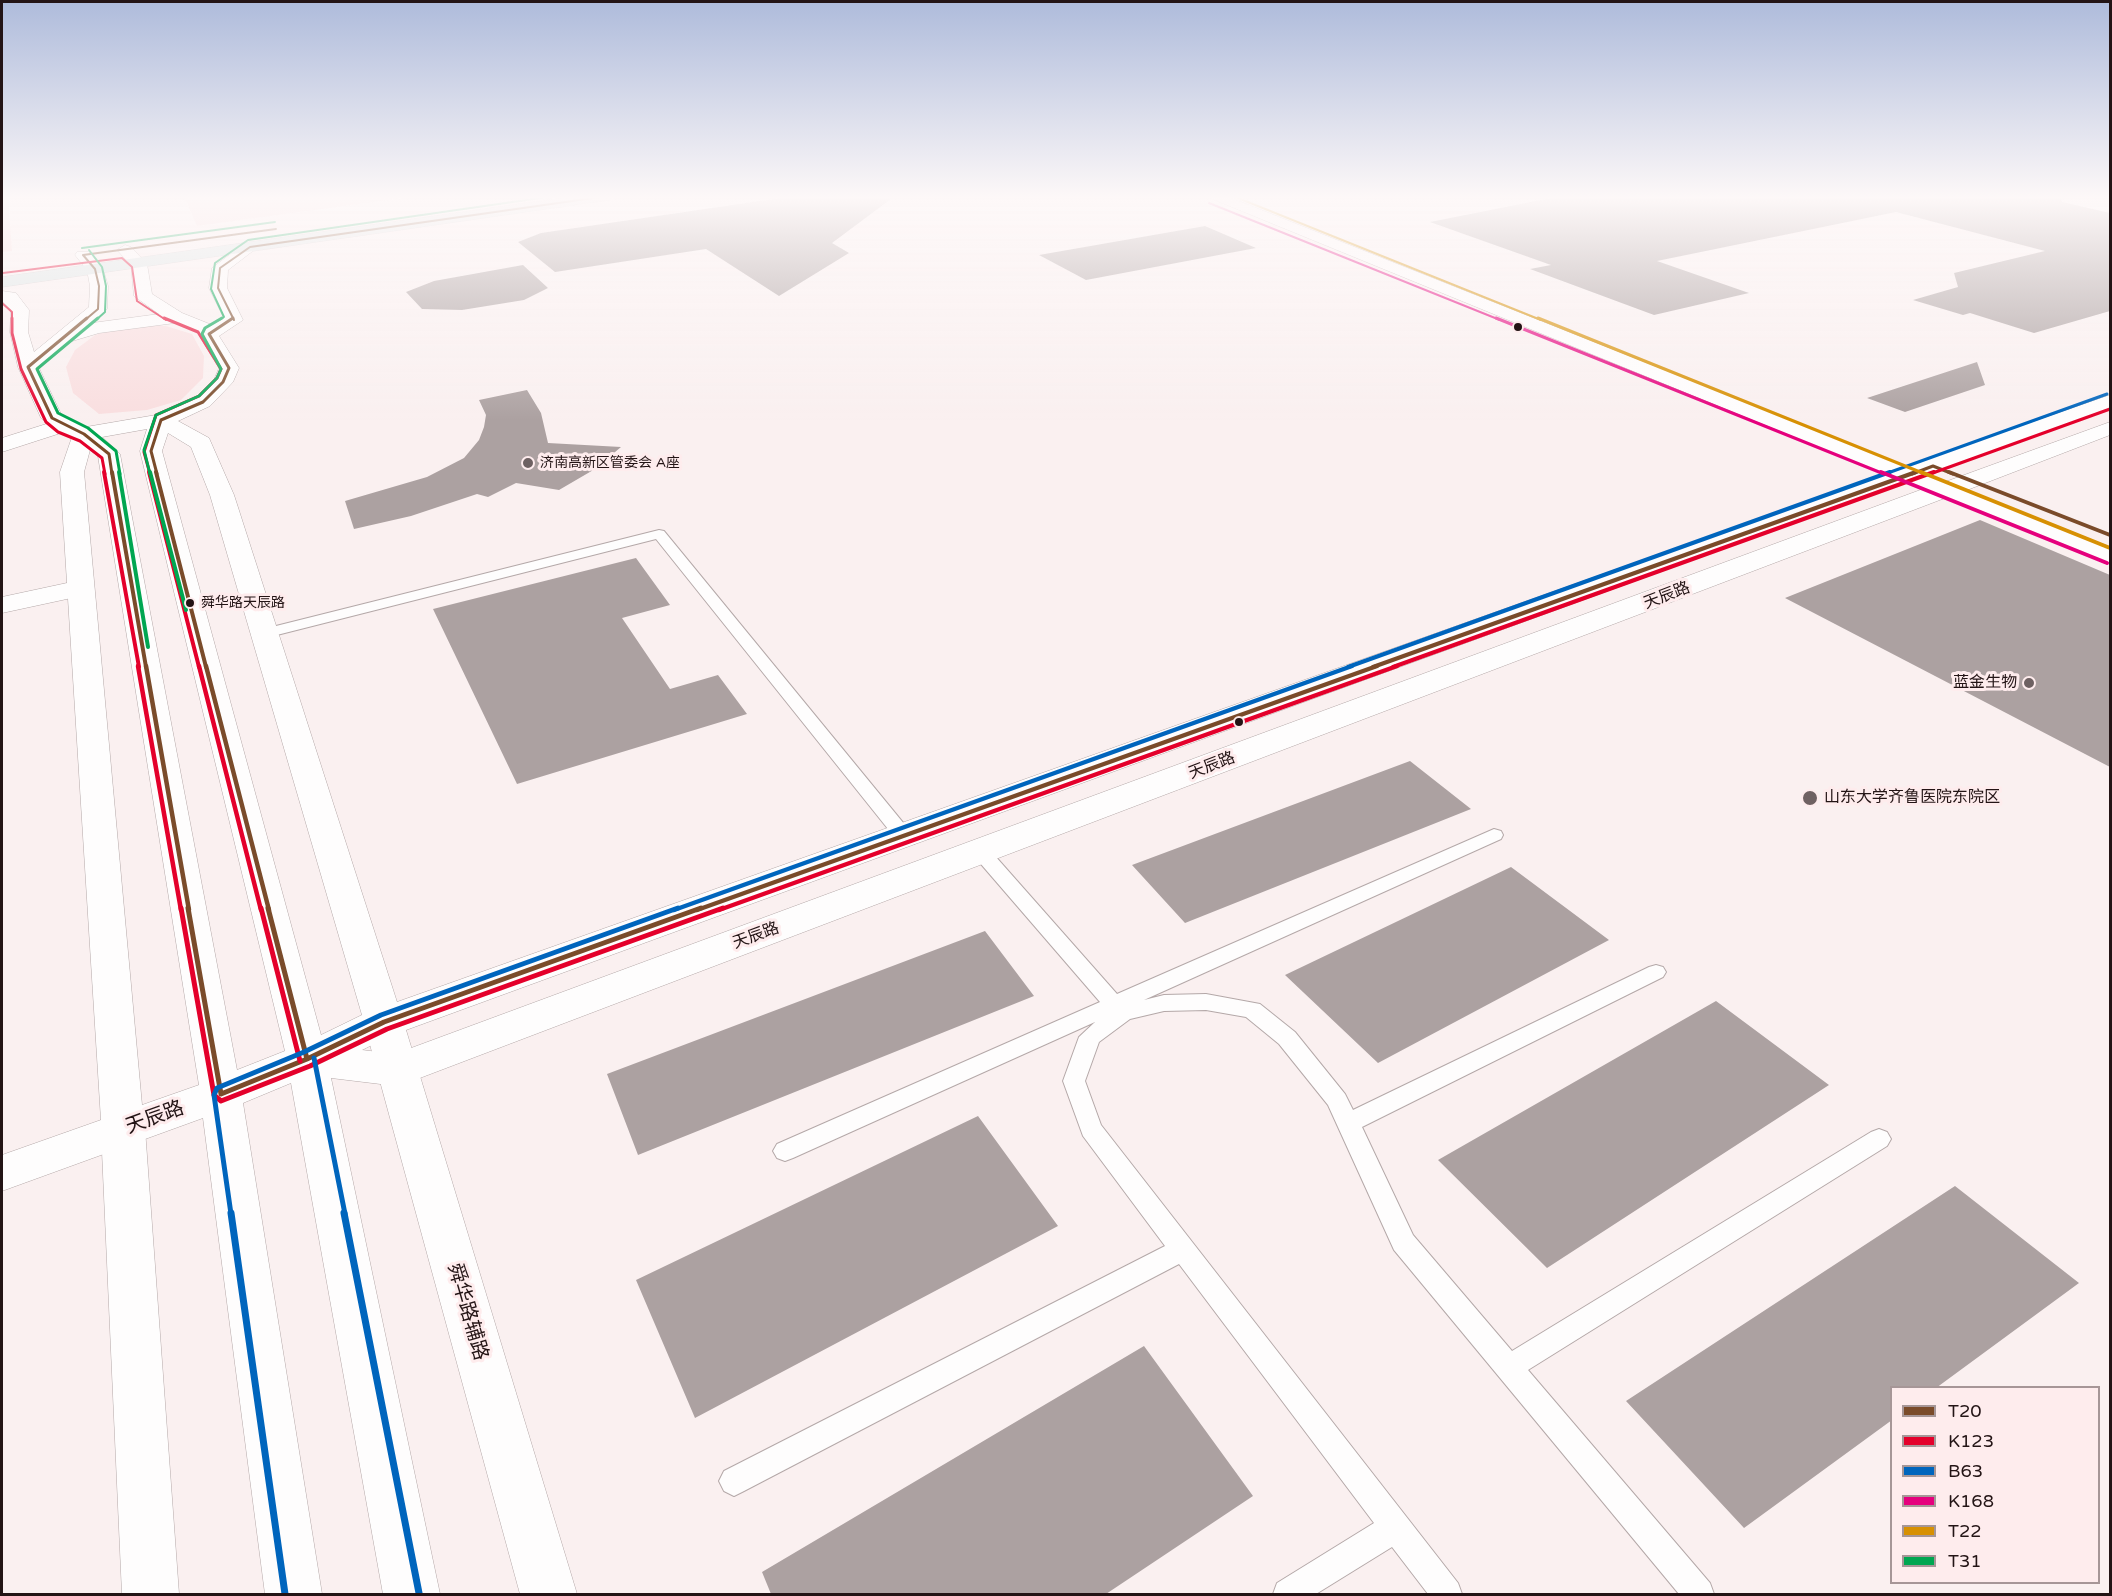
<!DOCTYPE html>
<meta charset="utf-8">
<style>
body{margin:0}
#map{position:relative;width:2112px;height:1596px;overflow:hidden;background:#faf0f0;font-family:"Varela Round",sans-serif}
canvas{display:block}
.frame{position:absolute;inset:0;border:3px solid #231415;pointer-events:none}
.legend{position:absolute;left:1890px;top:1386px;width:210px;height:198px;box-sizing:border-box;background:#feeced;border:2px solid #a69697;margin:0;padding:8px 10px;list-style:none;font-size:18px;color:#231415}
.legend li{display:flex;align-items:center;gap:12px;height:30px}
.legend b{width:30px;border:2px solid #a69697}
</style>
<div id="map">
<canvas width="2112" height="1596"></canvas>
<div class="frame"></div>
<ul class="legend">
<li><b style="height:8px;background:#7a4b2a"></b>T20</li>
<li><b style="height:8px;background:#e4002b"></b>K123</li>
<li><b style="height:8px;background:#0065bd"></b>B63</li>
<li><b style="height:8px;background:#e5007d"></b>K168</li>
<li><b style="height:8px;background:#d79003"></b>T22</li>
<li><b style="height:8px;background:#00a651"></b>T31</li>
</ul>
</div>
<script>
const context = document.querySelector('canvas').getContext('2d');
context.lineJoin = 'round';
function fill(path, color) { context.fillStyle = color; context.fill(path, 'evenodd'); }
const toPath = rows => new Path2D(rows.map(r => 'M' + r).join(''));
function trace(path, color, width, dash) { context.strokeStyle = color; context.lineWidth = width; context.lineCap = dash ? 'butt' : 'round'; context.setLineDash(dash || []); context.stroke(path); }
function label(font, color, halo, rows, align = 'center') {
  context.font = font + ' "Varela Round","Noto Sans SC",sans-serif'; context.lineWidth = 6; context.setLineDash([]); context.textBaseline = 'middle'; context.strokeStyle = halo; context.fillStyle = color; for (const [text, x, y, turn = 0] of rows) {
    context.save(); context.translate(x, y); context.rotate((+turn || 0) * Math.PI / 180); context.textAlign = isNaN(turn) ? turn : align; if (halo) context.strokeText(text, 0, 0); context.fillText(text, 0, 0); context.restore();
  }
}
fill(toPath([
 [2,196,8,196,12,251,2,252],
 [184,196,417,196,197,226],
 [147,325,166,326,192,334,204,356,203,378,181,400,147,410,99,414,73,393,66,367,75,350,95,335,120,327]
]), '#f9dedf');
fill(toPath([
 [895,196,832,243,849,253,779,296,706,249,555,272,518,242,541,233,787,197],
 [1561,196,2061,196,2062,202,2110,213,2110,311,2034,333,1970,313,1963,315,1913,300,1958,287,1954,273,2045,251,1896,212,1657,261,1749,293,1654,315,1530,269,1551,265,1430,222],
 [1205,226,1256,248,1086,280,1039,255],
 [523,265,548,288,524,300,462,310,422,309,406,292,434,281],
 [1977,362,1985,385,1905,412,1867,398],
 [527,390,541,413,548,443,621,447,595,469,559,490,516,483,488,497,477,494,411,516,354,529,345,501,427,477,464,458,479,440,484,427,486,415,479,400],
 [1980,520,2110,575,2110,767,1785,598],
 [636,558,670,605,622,618,670,689,718,675,747,714,517,784,433,609],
 [1410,761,1471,809,1185,923,1132,865],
 [1511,867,1609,940,1378,1063,1285,975],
 [985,931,1034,996,638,1155,607,1074],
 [1716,1001,1829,1085,1547,1268,1438,1160],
 [978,1116,1058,1226,695,1418,636,1280],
 [1955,1186,2079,1283,1936,1388,1892,1388,1892,1420,1744,1528,1626,1401],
 [1144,1346,1253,1496,1106,1594,771,1594,762,1572]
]), '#aca1a1');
const service = toPath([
 [659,530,664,531,914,836,916,840,914,844,900,844,656,539,265,638,257,633,260,630,659,530],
 [1494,829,1501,831,1503,835,1501,839,1144,1000,1164,995,1206,994,1260,1004,1295,1032,1345,1094,1353,1110,1649,967,1656,965,1663,967,1666,972,1663,977,1362,1127,1413,1235,1512,1351,1871,1132,1879,1129,1887,1132,1891,1139,1887,1146,1528,1370,1710,1583,1714,1594,1679,1594,1394,1250,1328,1105,1279,1044,1246,1017,1206,1010,1164,1011,1130,1019,1099,1042,1085,1081,1101,1125,1458,1583,1462,1594,1428,1594,1392,1547,1316,1594,1273,1594,1277,1583,1374,1523,1179,1264,744,1491,734,1496,724,1491,719,1481,724,1471,1165,1246,1083,1136,1063,1081,1079,1037,1095,1022,793,1158,785,1161,777,1158,773,1151,777,1144,1100,1002,974,856,972,852,974,848,988,848,1117,994,1494,829]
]);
const minor = toPath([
 [62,419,70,420,73,425,70,430,2,452,2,438,62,419],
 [81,580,90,582,94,588,90,594,2,613,2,597,81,580]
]);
const tertiary = toPath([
 [386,1015,400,1019,406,1030,577,1594,520,1594,366,1030,372,1019,386,1015],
 [123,1112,138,1117,145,1129,179,1594,122,1594,101,1129,108,1117,123,1112]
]);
const secondary = toPath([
 [1205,196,1226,196,1906,466,2110,395,2110,408,1928,475,1945,482,2110,422,2110,435,1967,490,2110,547,2110,564,1945,498,412,1081,397,1086,331,1078,440,1594,383,1594,291,1083,243,1103,322,1594,265,1594,203,1118,2,1191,2,1155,101,1120,60,472,72,437,54,430,41,418,18,367,10,332,11,310,2,301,2,291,16,293,29,310,28,332,34,352,89,307,90,286,87,270,75,255,77,252,89,252,103,269,108,286,107,309,92,323,159,314,134,296,131,265,117,250,125,245,131,247,147,264,152,294,182,313,212,325,224,318,209,288,212,268,244,244,250,242,258,247,228,270,227,288,243,320,219,336,239,368,233,382,210,406,178,421,209,438,234,495,397,1002,1885,474,1205,196],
 [175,323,196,330,219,368,214,380,196,398,156,415,86,427,61,414,39,368,69,342,99,333,175,323],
 [147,429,140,451,285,1051,237,1070,120,454,102,437,147,429],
 [168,433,191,447,210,495,362,1015,321,1035,162,451,168,433],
 [90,450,98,456,199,1085,142,1105,84,472,90,450],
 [1906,482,1923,489,395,1054,362,1050,378,1042,386,1045,400,1041,406,1030,1906,482]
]);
const primary = toPath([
 [576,196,616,196,609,200,2,287,2,277,576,196]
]);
trace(service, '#b4a8a8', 2);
trace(minor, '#b4a8a8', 1);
trace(tertiary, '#b4a8a8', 1);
trace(secondary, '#b4a8a8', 1);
trace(primary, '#d1cacb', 1);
fill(service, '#fefdfd');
fill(minor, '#fefdfd');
fill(tertiary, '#fefdfd');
fill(secondary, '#fefdfd');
fill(primary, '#dbe5e5');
trace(toPath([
 [83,255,95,269,99,286,98,309,85,320],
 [83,255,276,229],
 [234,320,218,288,220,268,250,247,607,196]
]), '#7a4b2a', 2);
trace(toPath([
 [87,318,28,367,52,418,84,434,109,454,112,474],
 [157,474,151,451,161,420,203,402,223,382,229,368,209,334,233,318],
 [1912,474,1933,466,1953,474]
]), '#7a4b2a', 3);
trace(toPath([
 [112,472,146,667],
 [156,472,206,667],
 [1949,472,2110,535],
 [1373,667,1916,472]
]), '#7a4b2a', 4);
trace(toPath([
 [146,666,189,910],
 [206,666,269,910],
 [697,910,1377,666]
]), '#7a4b2a', 4.5);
trace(toPath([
 [188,908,221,1094,307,1059,384,1022,701,908],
 [268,908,307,1059]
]), '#7a4b2a', 5);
trace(toPath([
 [3,273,122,258,132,267,137,301,166,320],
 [2,303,12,312,12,320]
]), '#e4002b', 2);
trace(toPath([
 [12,318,12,333,21,369,46,422,58,432,80,441,102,458,105,474],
 [150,474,144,452,156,415,199,396,217,378,221,369,198,332,164,318],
 [1930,474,2110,409]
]), '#e4002b', 3);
trace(toPath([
 [104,472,139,667],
 [149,472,199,667],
 [1393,667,1934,472]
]), '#e4002b', 4);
trace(toPath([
 [138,666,181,910],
 [199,666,261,910],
 [719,910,1397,666]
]), '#e4002b', 4.5);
trace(toPath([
 [181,908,214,1095,221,1101,310,1066,387,1029,723,908],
 [261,908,300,1061]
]), '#e4002b', 5);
trace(toPath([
 [1885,474,2107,394]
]), '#0065bd', 3);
trace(toPath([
 [1348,667,1890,472]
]), '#0065bd', 4);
trace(toPath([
 [674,910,1352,666]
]), '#0065bd', 4.5);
trace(toPath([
 [314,1058,345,1214],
 [231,1214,214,1095,217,1088,304,1052,381,1015,678,908]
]), '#0065bd', 5);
trace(toPath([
 [231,1213,285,1594],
 [344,1213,419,1593]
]), '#0065bd', 7);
trace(toPath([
 [1209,203,1500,320]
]), '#e5007d', 2);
trace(toPath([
 [1496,318,1884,474]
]), '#e5007d', 3);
trace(toPath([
 [1881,472,2107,563]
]), '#e5007d', 4);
trace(toPath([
 [1233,196,1541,320]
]), '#d79003', 2);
trace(toPath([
 [1538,318,1925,474]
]), '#d79003', 3);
trace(toPath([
 [1921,472,2110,548]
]), '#d79003', 4);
trace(toPath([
 [82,248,275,222],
 [89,250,102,267,106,286,105,312,96,320],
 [219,320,224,317,211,289,215,263,248,240,554,196]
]), '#00a651', 2);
trace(toPath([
 [98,318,37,369,58,413,88,428,116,451,120,474],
 [150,474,144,450,156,415,199,396,217,378,221,369,202,334,205,328,222,318]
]), '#00a651', 3);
trace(toPath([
 [119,472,148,647],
 [150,472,186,610]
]), '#00a651', 4);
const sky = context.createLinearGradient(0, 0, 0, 420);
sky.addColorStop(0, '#aebbdb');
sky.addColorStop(0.47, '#fdf8f8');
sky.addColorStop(1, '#fdf8f800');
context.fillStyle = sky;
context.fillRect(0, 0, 2112, 420);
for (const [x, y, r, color] of [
 [1518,327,5,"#231415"],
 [528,463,6,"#6e6162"],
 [190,603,5,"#231415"],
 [2029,683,6,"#6e6162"],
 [1239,722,5,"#231415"],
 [1810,798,8,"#6e6162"]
]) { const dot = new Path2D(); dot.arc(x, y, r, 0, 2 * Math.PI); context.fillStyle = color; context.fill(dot); trace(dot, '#feeced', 2); }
label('14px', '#231415', '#feeced', [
 ["济南高新区管委会 A座",540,463]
], 'left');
label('14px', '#231415', '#feeced', [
 ["舜华路天辰路",201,603]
], 'left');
label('16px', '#231415', '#feeced', [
 ["天辰路",1667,596,-21],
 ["天辰路",1212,766,-21],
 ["天辰路",756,936,-20]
]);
label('16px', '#231415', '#feeced', [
 ["蓝金生物",2017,683],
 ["山东大学齐鲁医院东院区",1824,798,"left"]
], 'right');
label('20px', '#231415', '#feeced', [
 ["天辰路",155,1118,-20],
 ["舜华路辅路",467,1312,74]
]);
</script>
